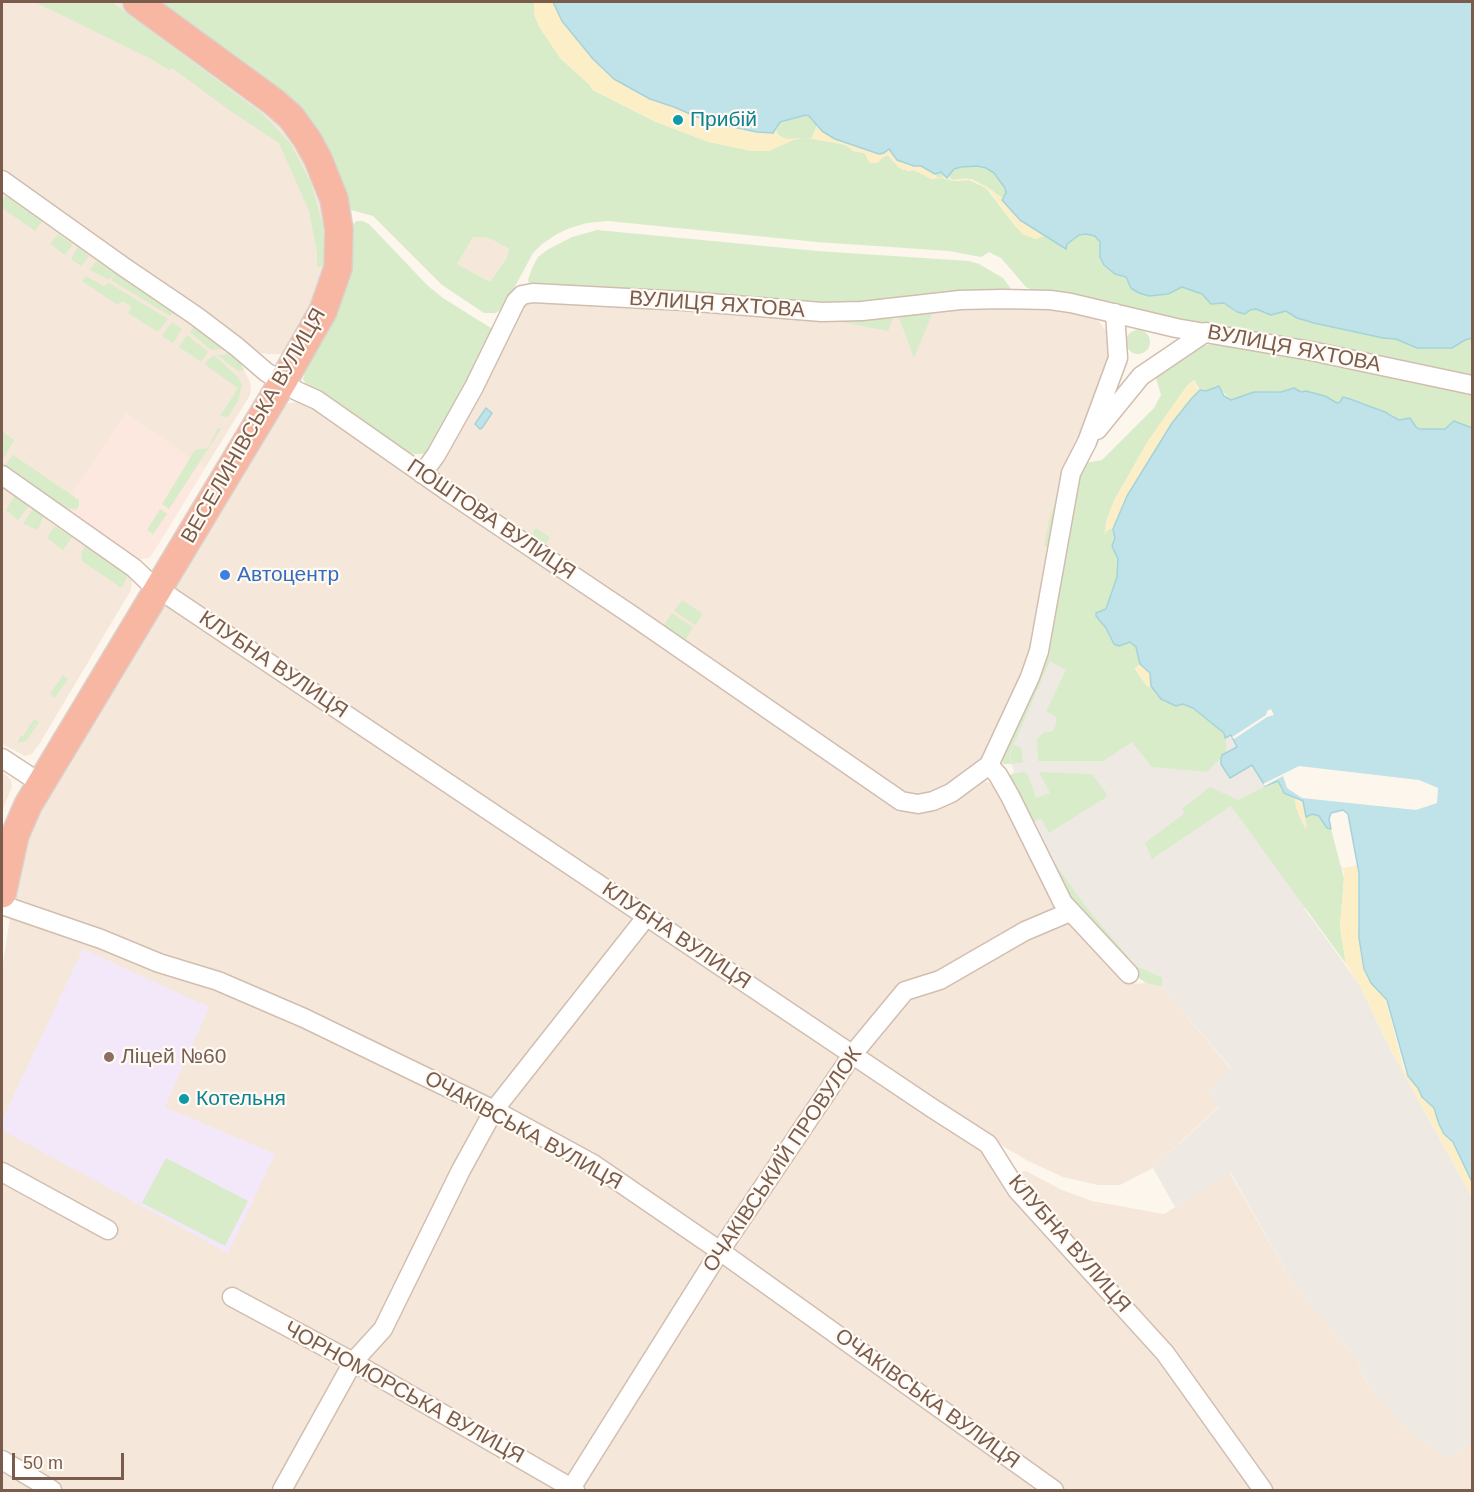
<!DOCTYPE html>
<meta charset="utf-8">
<style>
body{margin:0}
#map{position:relative;width:1474px;height:1492px;overflow:hidden;background:#fdf6ec;font-family:Helvetica,sans-serif}
canvas{display:block}
.frame{position:absolute;inset:0;border:3px solid #7a5c4d;pointer-events:none}
.scale{position:absolute;left:12px;top:1453px;width:112px;height:27px;box-sizing:border-box;border:3px solid #7a5c4d;border-top:0;padding-left:8px;font-size:18px;line-height:21px;white-space:nowrap;color:#7a5c4d;-webkit-text-stroke:4px #fffaf3;paint-order:stroke}
</style>
<div id="map">
<canvas width="1474" height="1492"></canvas>
<div class="frame"></div>
<div class="scale">50 m</div>
</div>
<script>
const context = document.querySelector('canvas').getContext('2d');
context.lineJoin = 'round';
function fill(path, color) { context.fillStyle = color; context.fill(path, 'evenodd'); }
const toPath = rows => new Path2D(rows.map(r => 'M' + r).join(''));
function trace(path, color, width, dash) { context.strokeStyle = color; context.lineWidth = width; context.lineCap = dash ? 'butt' : 'round'; context.setLineDash(dash || []); context.stroke(path); }
function label(font, color, halo, rows, align = 'center') {
  context.font = font + ' Helvetica,sans-serif'; context.lineWidth = 4.5; context.setLineDash([]); context.textBaseline = 'middle'; context.strokeStyle = halo; context.fillStyle = color; for (const [text, x, y, turn = 0] of rows) {
    context.save(); context.translate(x, y); context.rotate((+turn || 0) * Math.PI / 180); context.textAlign = isNaN(turn) ? turn : align; if (halo) context.strokeText(text, 0, 0); context.fillText(text, 0, 0); context.restore();
  }
}
fill(toPath([
 [2,2,120,2,269,109,309,163,327,217,325,278,288,351,283,354,268,354,261,353,247,345,2,173],
 [2,187,190,318,239,360,250,382,251,389,250,395,153,553,148,558,139,559,2,465],
 [473,237,489,238,509,249,507,257,490,282,456,264],
 [524,299,890,313,1033,305,1092,316,1100,323,1106,331,1111,344,1111,356,1035,651,982,761,968,774,932,794,907,796,437,476,435,470],
 [295,402,311,406,902,808,984,781,990,783,1007,799,1075,922,1132,984,1146,983,1162,987,1231,1069,1208,1093,1219,1106,1153,1168,1120,1185,1098,1185,1063,1177,1028,1161,989,1138,173,595,173,583,278,413,287,404],
 [2,486,55,526,124,572,132,580,131,590,40,743,32,754,25,756,2,744],
 [168,604,984,1148,1003,1175,1026,1171,1062,1190,1092,1201,1164,1214,1230,1173,1294,1285,1356,1358,1368,1384,1401,1424,1448,1459,1472,1442,1472,1490,2,1490,2,970,17,872,32,822,164,605],
 [2,771,11,780,12,787,2,811]
]), '#f5e8da');
fill(toPath([
 [126,413,205,468,153,553,148,558,139,559,134,557,62,507]
]), '#fde8e0');
fill(toPath([
 [1050,661,1147,686,1221,732,1231,735,1238,747,1226,753,1230,778,1252,765,1327,828,1331,829,1339,864,1343,868,1339,881,1304,908,1359,984,1392,1052,1472,1197,1472,1442,1448,1459,1401,1424,1368,1384,1356,1358,1294,1285,1231,1173,1175,1207,1153,1168,1219,1107,1208,1093,1231,1068,1162,987,1162,977,1136,966,1088,909,1056,865,1012,774,1014,771,1008,755]
]), '#efe9e4');
fill(toPath([
 [83,949,209,1007,165,1107,275,1154,228,1253,2,1130,2,1120]
]), '#f3e8fa');
fill(toPath([
 [35,2,112,2,263,114,290,143,311,183,323,226,325,253,323,266,317,267,317,253,309,211,279,143,232,112,172,68,169,70,153,60],
 [153,2,534,2,534,14,540,28,561,59,589,84,593,90,654,121,709,142,753,151,796,139,808,138,837,143,846,145,853,151,865,153,870,163,888,155,894,162,908,171,914,170,924,175,937,178,935,174,940,172,944,174,943,178,946,179,954,181,969,180,986,188,1017,228,1035,239,1044,236,1066,249,1068,243,1079,235,1086,234,1095,236,1100,242,1100,257,1104,265,1115,274,1125,277,1128,282,1155,296,1168,294,1182,287,1202,294,1213,304,1224,303,1237,313,1245,314,1250,310,1256,309,1271,315,1286,311,1297,318,1314,323,1383,338,1396,339,1406,343,1432,348,1452,348,1465,340,1472,338,1472,377,1037,292,1026,287,1001,258,989,252,981,257,949,251,817,242,608,221,587,223,570,228,557,234,542,244,533,253,526,266,504,307,496,313,484,313,442,285,373,216,351,210,339,180],
 [473,237,489,238,509,249,507,257,490,282,457,264],
 [801,115,809,116,817,125,812,138,785,139,778,135,776,131,779,123],
 [969,166,986,168,994,173,1005,188,1005,195,1002,198,987,187,971,179,953,180,950,178,950,174,954,169],
 [9,192,45,217,35,231,2,208,2,201],
 [357,221,362,221,369,224,428,286,443,298,494,330,432,450,423,454,414,454,402,450,306,384,303,379,351,229,353,224],
 [597,230,817,251,969,261,979,264,1003,278,1010,287,1010,290,1009,292,861,307,530,286,528,280,532,268,538,257,547,250,572,237],
 [58,234,73,244,65,255,50,244],
 [78,247,89,256,81,266,71,259],
 [96,261,115,273,109,280,90,270],
 [118,269,177,309,170,316,111,280],
 [86,276,104,286,109,283,168,319,158,332,128,313,132,307,122,301,118,305,82,281],
 [932,307,931,317,914,358,897,312],
 [890,313,893,319,888,331,830,320],
 [172,322,182,329,173,343,162,336],
 [196,322,229,348,211,350,190,332],
 '1126 342a12 12 0 1 1 24 0a12 12 0 1 1-24 0Z',
 [187,335,208,352,201,362,179,347],
 [1214,344,1225,344,1472,389,1472,428,1455,421,1445,429,1419,429,1416,428,1412,420,1399,420,1393,415,1365,404,1343,397,1340,402,1337,403,1325,396,1307,391,1254,392,1231,400,1217,386,1206,391,1200,390,1194,380,1187,386,1148,441,1114,501,1107,519,1105,532,1111,528,1114,531,1115,538,1112,546,1118,559,1118,572,1109,604,1106,609,1098,612,1096,615,1106,628,1114,644,1116,645,1130,642,1136,647,1140,664,1135,669,1147,686,1154,688,1164,700,1173,704,1183,704,1193,708,1224,733,1226,735,1226,753,1207,772,1152,767,1132,742,1103,761,1038,761,1037,739,1043,733,1053,731,1056,724,1057,719,1054,715,1046,712,1066,670,1050,661,1009,755,1012,764,1003,764,1000,753,1034,678,1080,464,1102,460,1154,408,1161,395,1155,375,1199,346],
 [232,352,239,360,244,370,238,371,217,355,224,355],
 [214,355,238,377,242,385,238,401,228,417,220,416,238,388,204,364],
 [218,428,221,429,169,509,162,504,195,450,208,448],
 [2,431,14,440,2,461],
 [13,455,79,500,79,506,76,510,62,507,4,467],
 [1065,472,1051,547,1044,546,1049,520],
 [15,495,29,506,18,520,6,510],
 [33,509,43,517,38,530,23,524],
 [160,509,167,514,153,534,147,530],
 [55,526,72,537,63,550,47,538],
 [536,528,550,537,544,546,530,537],
 [85,546,124,572,127,576,123,586,120,587,82,561,81,554],
 [682,600,703,614,695,625,674,611],
 [672,613,693,627,684,643,662,628],
 [63,675,68,679,55,698,50,694],
 [34,719,39,722,26,741,18,743,20,736,23,736],
 [1014,745,1021,748,1023,762,1013,764,1010,756],
 [1025,772,1028,775,1036,798,1050,793,1039,772,1092,774,1107,794,1105,798,1049,833,1041,818,1034,822,1056,865,1088,909,1136,966,1162,977,1162,987,1146,983,1129,971,1080,918,1008,776,1012,774],
 [1278,780,1281,790,1295,799,1298,814,1305,829,1306,817,1312,814,1319,816,1327,828,1331,829,1344,879,1340,927,1346,964,1231,806,1152,859,1145,843,1185,813,1182,809,1210,787,1238,800],
 [166,1158,248,1201,225,1246,142,1203]
]), '#d8ecc9');
fill(toPath([
 [534,2,553,2,562,21,593,59,614,79,650,99,674,107,709,122,731,128,773,133,776,131,780,137,788,139,812,138,817,125,822,131,835,139,867,150,889,149,897,160,914,166,921,166,935,174,936,178,943,177,944,174,953,180,966,178,987,187,1002,198,1020,220,1044,236,1035,239,1022,234,993,196,986,188,975,183,969,180,954,181,944,178,931,179,914,170,903,170,898,167,888,155,883,157,878,163,870,163,864,153,853,151,846,145,808,138,796,139,769,151,753,151,709,142,654,121,593,90,589,84,561,59,540,28,534,14],
 [1195,380,1196,386,1200,390,1172,423,1127,496,1113,529,1108,529,1104,535,1107,519,1114,501,1148,441,1187,386],
 [1140,664,1150,673,1151,686,1147,686,1135,668],
 [1295,799,1303,802,1307,831,1296,808],
 [1358,865,1359,938,1364,969,1371,983,1385,996,1404,1070,1418,1088,1422,1097,1434,1108,1444,1133,1455,1146,1472,1182,1472,1197,1392,1052,1359,984,1346,964,1340,927,1344,879,1343,868]
]), '#fcefc7');
const water = toPath([
 [553,2,1472,2,1472,338,1465,340,1452,348,1417,348,1396,339,1383,338,1314,323,1297,318,1286,311,1271,315,1256,309,1250,310,1245,314,1237,312,1224,303,1211,304,1202,294,1182,287,1168,294,1149,296,1139,293,1131,288,1126,277,1115,274,1104,265,1100,257,1100,242,1095,236,1086,234,1079,235,1067,244,1066,249,1020,220,1002,200,1006,193,1005,188,994,173,986,168,977,166,961,167,954,169,947,178,941,172,935,174,921,166,914,166,897,160,889,149,884,153,879,154,835,139,822,131,809,116,806,115,780,122,773,133,757,132,709,122,674,107,650,99,614,79,593,59,562,21,553,2],
 [1219,386,1224,396,1231,400,1254,392,1281,392,1294,388,1301,392,1306,391,1325,396,1337,403,1340,402,1343,397,1350,399,1385,412,1399,420,1410,418,1416,427,1419,429,1445,429,1454,421,1472,428,1472,1182,1453,1142,1444,1134,1439,1124,1434,1108,1422,1097,1418,1088,1408,1076,1387,1000,1371,983,1364,969,1359,938,1359,873,1348,814,1343,810,1331,813,1329,819,1331,829,1327,828,1319,816,1312,814,1306,817,1303,801,1284,793,1278,781,1265,786,1252,765,1230,778,1221,764,1221,759,1222,755,1237,747,1231,735,1225,738,1224,733,1193,708,1183,704,1176,706,1161,699,1151,686,1150,673,1140,664,1136,647,1130,642,1119,646,1114,644,1106,628,1096,616,1096,613,1106,609,1117,577,1118,559,1112,546,1115,538,1113,529,1127,496,1172,423,1192,398,1200,390,1206,391,1219,386],
 [486,408,492,413,482,428,480,429,475,424,486,408]
]);
fill(water, '#bfe3e8');
trace(water, '#a5d3da', 1.5);
fill(toPath([
 [1271,709,1274,715,1267,717,1234,739,1232,737,1266,715,1267,711],
 [1299,766,1419,780,1438,788,1437,803,1416,810,1302,798,1287,788,1283,776,1265,786,1263,784]
]), '#fdf6ec');
const minor = toPath([
 [2,180,124,267,196,316,237,347,266,372,297,391,317,400,447,491,633,616,901,801,918,804,933,801,951,793,989,765],
 [1097,430,1141,376,1206,332],
 [422,474,436,455,474,387,516,301,522,295,533,293,684,301,822,312,862,311,960,300,1002,299,1050,300,1071,303,1176,328,1311,351,1472,385],
 [2,475,134,568,157,590,169,596,932,1108,988,1144,1017,1190,1165,1353,1263,1490],
 [2,758,40,783],
 [989,765,1030,677,1039,651,1071,473,1087,442,1118,358,1115,313],
 [989,765,998,775,1010,796,1063,903,1129,974],
 [2,905,101,939,159,963,218,981,304,1018,494,1110,593,1164,720,1251,1054,1490],
 [2,1172,108,1230],
 [232,1297,353,1362,575,1490],
 [2,1460,52,1490],
 [282,1490,353,1362,383,1329,461,1170,494,1110,647,916],
 [570,1490,720,1251,852,1055,905,991,940,980,1025,931,1070,912]
]);
const highway = toPath([
 [2,894,15,835,28,805,282,383,323,311,338,268,339,230,334,199,318,159,307,139,291,117,274,102,137,2]
]);
trace(minor, '#d1beb0', 21);
trace(highway, '#dad1cd', 30);
trace(minor, '#fff', 18);
trace(highway, '#f7b7a3', 27);
for (const [x, y, r, color] of [
 [678,120,6,"#0f9aa8"],
 [225,575,6,"#3f7fe0"],
 [109,1057,6,"#8d6e63"],
 [184,1099,6,"#0f9aa8"]
]) { const dot = new Path2D(); dot.arc(x, y, r, 0, 2 * Math.PI); context.fillStyle = color; context.fill(dot); trace(dot, '#fffaf3', 2); }
label('21px', '#0d838f', '#fffaf3', [
 ["Прибій",690,120],
 ["Котельня",196,1099]
], 'left');
label('21px', '#7a5c4d', '#fffaf3', [
 ["ВУЛИЦЯ ЯХТОВА",717,305,4],
 ["ВУЛИЦЯ ЯХТОВА",1294,349,11],
 ["ВЕСЕЛИНІВСЬКА ВУЛИЦЯ",254,426,-60],
 ["ПОШТОВА ВУЛИЦЯ",491,520,34],
 ["КЛУБНА ВУЛИЦЯ",273,665,34],
 ["КЛУБНА ВУЛИЦЯ",676,936,34],
 ["ОЧАКІВСЬКА ВУЛИЦЯ",523,1131,29],
 ["ОЧАКІВСЬКИЙ ПРОВУЛОК",783,1160,-56],
 ["КЛУБНА ВУЛИЦЯ",1069,1244,49],
 ["ЧОРНОМОРСЬКА ВУЛИЦЯ",404,1393,29],
 ["ОЧАКІВСЬКА ВУЛИЦЯ",927,1399,36]
]);
label('21px', '#366cbe', '#fffaf3', [
 ["Автоцентр",237,575]
], 'left');
label('21px', '#785e54', '#fffaf3', [
 ["Ліцей №60",121,1057]
], 'left');
</script>
